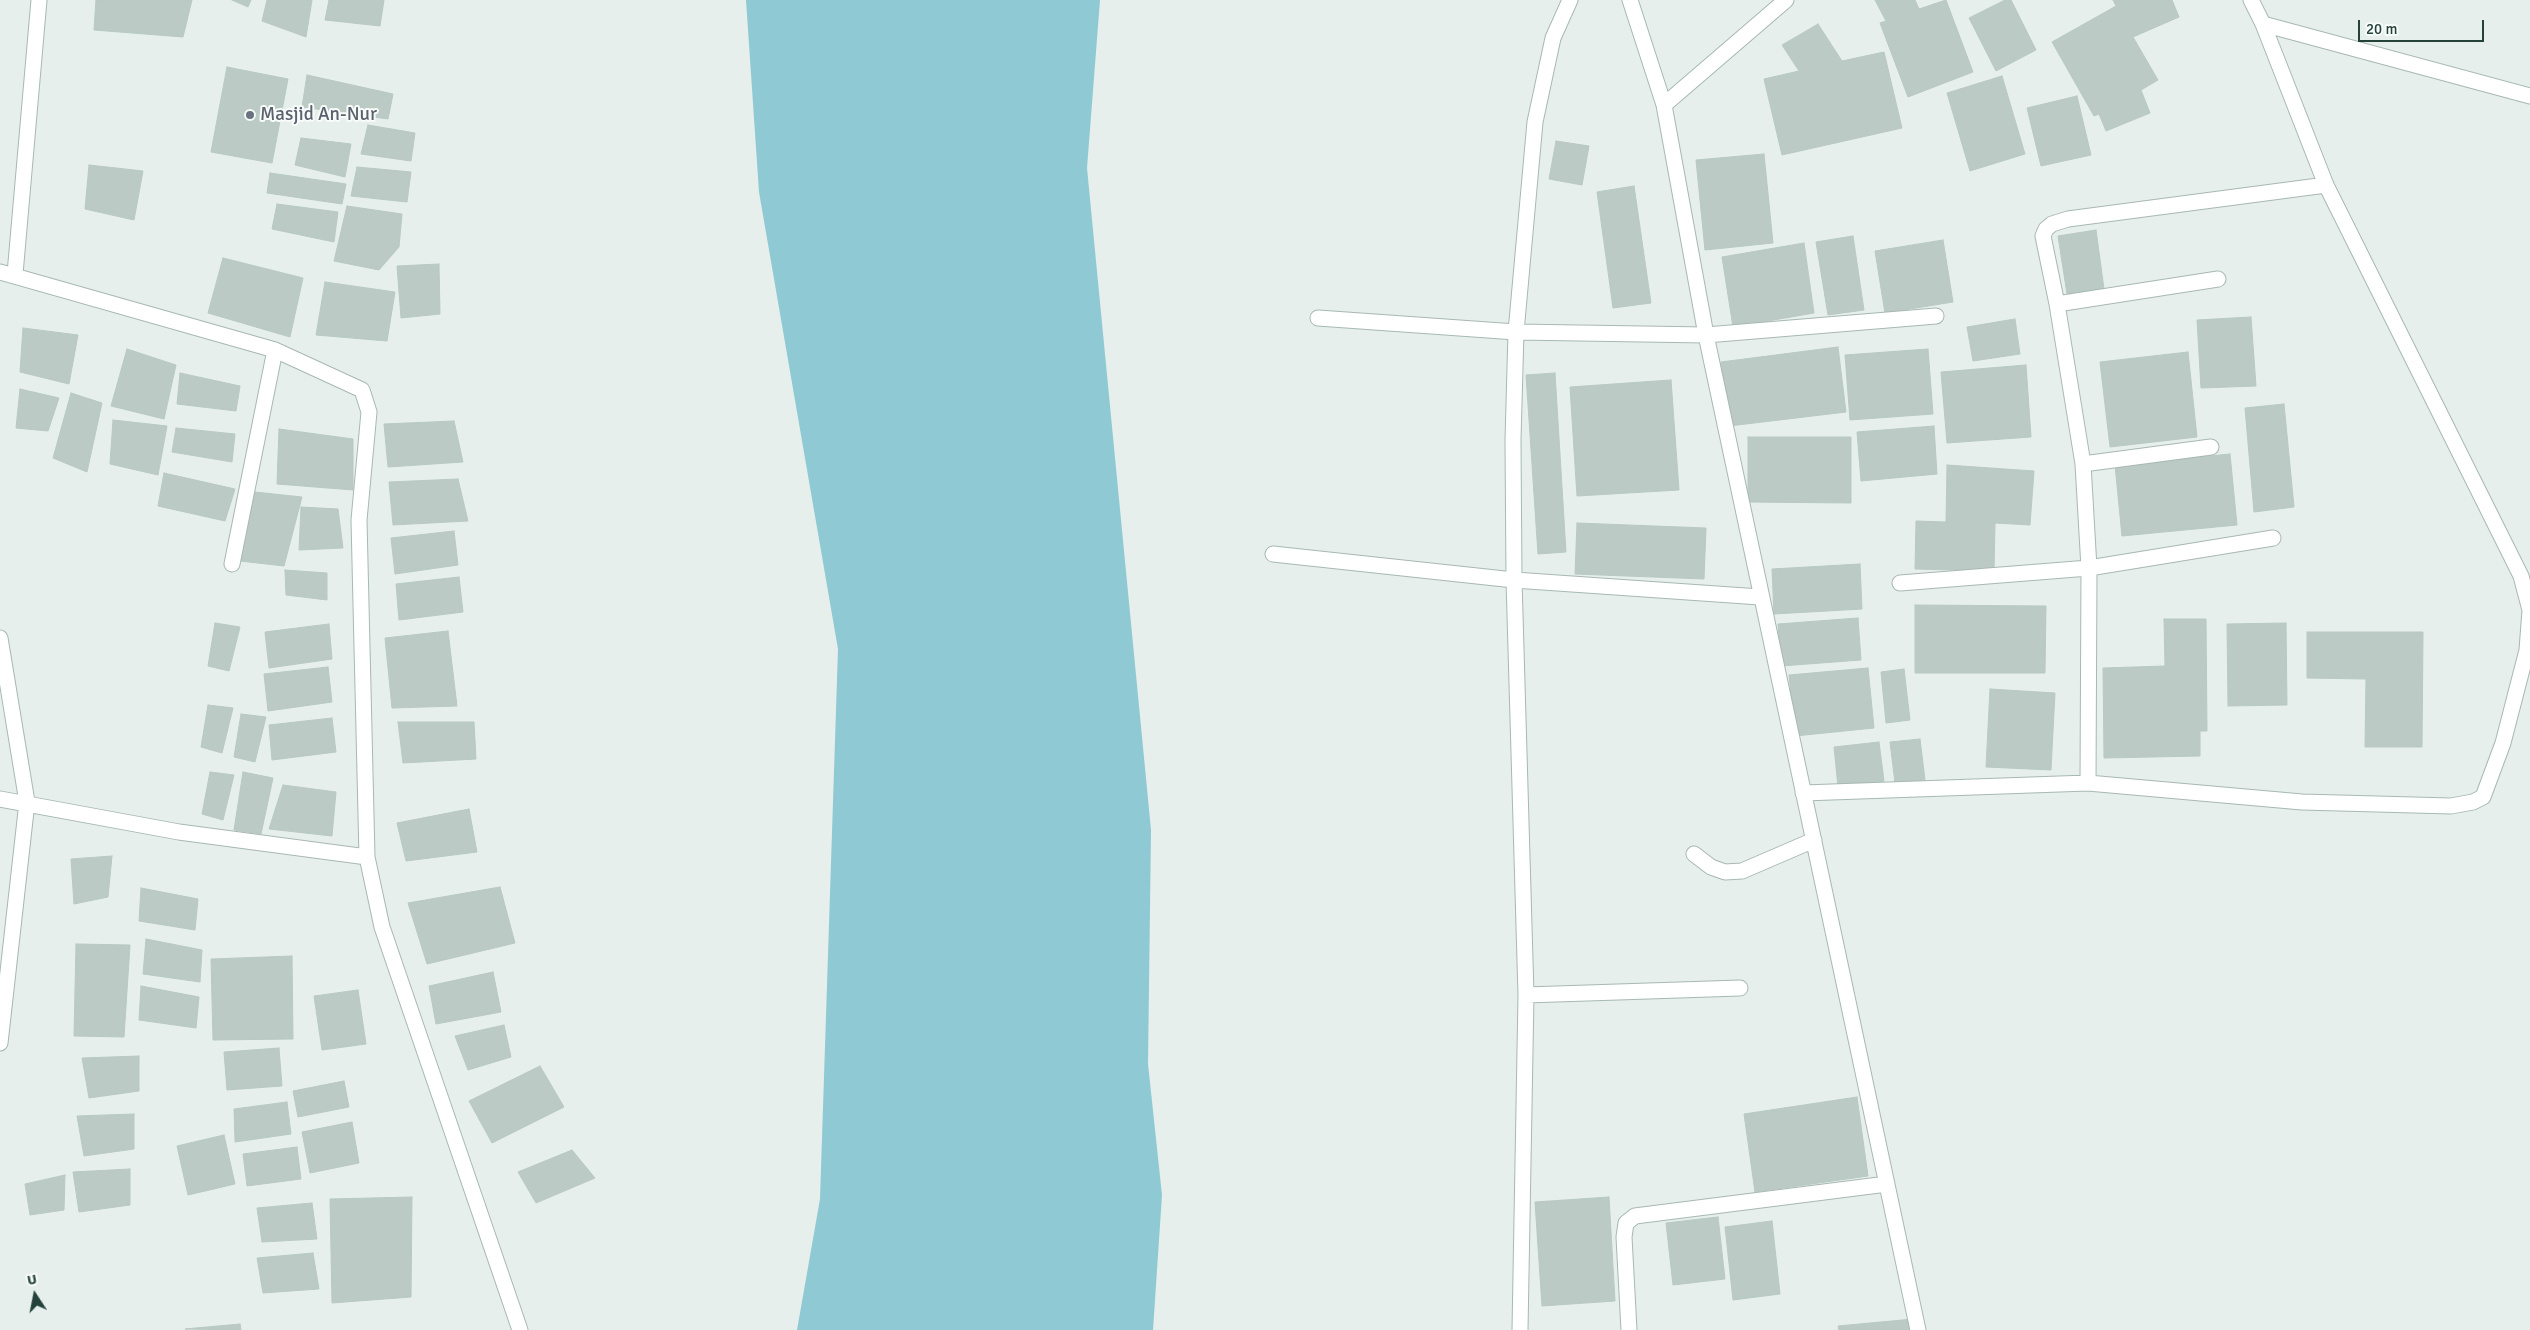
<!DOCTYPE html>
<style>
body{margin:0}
#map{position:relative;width:2530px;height:1330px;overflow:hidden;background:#e6efeb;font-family:Signika,sans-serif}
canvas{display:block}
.north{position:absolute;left:10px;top:1270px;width:50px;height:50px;-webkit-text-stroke:4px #f7fbf9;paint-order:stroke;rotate:349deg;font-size:14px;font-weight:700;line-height:20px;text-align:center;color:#24423a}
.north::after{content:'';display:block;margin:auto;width:18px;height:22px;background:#24423a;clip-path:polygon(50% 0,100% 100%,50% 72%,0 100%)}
.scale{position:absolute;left:2358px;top:20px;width:126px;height:22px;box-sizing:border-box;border:2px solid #24423a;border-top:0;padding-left:6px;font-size:15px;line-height:18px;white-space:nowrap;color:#24423a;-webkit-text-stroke:4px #f7fbf9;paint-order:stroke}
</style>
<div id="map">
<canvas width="2530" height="1330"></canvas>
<div class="north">U</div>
<div class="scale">20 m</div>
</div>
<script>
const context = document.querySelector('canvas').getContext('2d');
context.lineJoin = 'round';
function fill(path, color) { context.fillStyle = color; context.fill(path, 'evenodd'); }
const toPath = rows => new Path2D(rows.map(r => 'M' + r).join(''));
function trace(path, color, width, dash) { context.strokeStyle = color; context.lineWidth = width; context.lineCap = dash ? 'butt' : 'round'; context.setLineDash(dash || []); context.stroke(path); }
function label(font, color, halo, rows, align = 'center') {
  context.font = font + ' Signika,sans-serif'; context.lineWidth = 4; context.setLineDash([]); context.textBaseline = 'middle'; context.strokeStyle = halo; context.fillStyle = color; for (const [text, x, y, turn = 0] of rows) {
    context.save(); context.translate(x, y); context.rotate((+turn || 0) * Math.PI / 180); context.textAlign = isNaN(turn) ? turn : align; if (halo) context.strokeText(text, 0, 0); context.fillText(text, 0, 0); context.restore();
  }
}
fill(toPath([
 [746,0,1100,0,1087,168,1151,830,1148,1064,1162,1195,1153,1330,797,1330,820,1199,838,649,759,192]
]), '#8ec9d4');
const building = toPath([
 [96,0,192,0,183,37,94,30,96,0],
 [232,0,251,0,248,7,232,0],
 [267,0,312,0,306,37,262,21,267,0],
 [329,0,384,0,380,26,325,20,329,0],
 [1875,0,1915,0,1919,9,1946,0,1973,72,1908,97,1880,23,1886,21,1875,0],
 [2005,0,2011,0,2036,50,1996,71,1969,18,2005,0],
 [2113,0,2172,0,2179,17,2133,37,2158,80,2141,90,2150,113,2106,131,2099,114,2094,116,2052,42,2116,6,2113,0],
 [1818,24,1842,61,1884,52,1902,128,1782,155,1764,79,1799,71,1782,45,1818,24],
 [227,67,288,79,272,163,211,152,227,67],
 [307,75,393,94,388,119,302,107,307,75],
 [2002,76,2025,154,1970,171,1947,93,2002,76],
 [2077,96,2091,155,2041,166,2027,108,2077,96],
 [368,125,415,133,411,161,361,154,368,125],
 [301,138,351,144,345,177,295,165,301,138],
 [1556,141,1589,146,1582,185,1549,179,1556,141],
 [1764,154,1773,243,1705,250,1696,160,1764,154],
 [89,165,143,171,134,220,85,209,89,165],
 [357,167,411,172,407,202,351,196,357,167],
 [270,173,346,184,342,204,267,193,270,173],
 [1634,186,1651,303,1613,308,1597,192,1634,186],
 [277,204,338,212,334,242,272,229,277,204],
 [347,206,402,214,399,247,379,270,334,261,347,206],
 [2096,230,2104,289,2067,294,2058,236,2096,230],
 [1853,236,1864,310,1828,315,1816,242,1853,236],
 [1943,240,1953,302,1885,313,1875,251,1943,240],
 [1804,243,1814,313,1733,327,1722,257,1804,243],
 [223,258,303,278,290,337,208,313,223,258],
 [439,264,440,314,401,318,397,266,439,264],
 [325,282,395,292,387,341,316,335,325,282],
 [2251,317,2256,386,2201,388,2197,320,2251,317],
 [2015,319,2020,354,1973,361,1967,327,2015,319],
 [23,328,78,335,69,384,20,372,23,328],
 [1838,347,1846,412,1729,426,1721,362,1838,347],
 [127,349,176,365,164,419,111,406,127,349],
 [1928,349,1933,414,1850,420,1845,355,1928,349],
 [2188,352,2197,437,2110,447,2100,362,2188,352],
 [2026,365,2031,437,1947,443,1941,372,2026,365],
 [180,373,240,386,236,411,177,404,180,373],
 [1555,373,1566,552,1538,554,1526,375,1555,373],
 [1671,380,1679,490,1577,496,1570,387,1671,380],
 [20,389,59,398,48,431,16,428,20,389],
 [71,393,102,403,87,472,53,458,71,393],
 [2284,404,2294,507,2254,512,2245,408,2284,404],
 [113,420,167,426,158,475,110,464,113,420],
 [454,421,463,462,388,467,384,424,454,421],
 [1934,426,1937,474,1861,481,1857,432,1934,426],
 [176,428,235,434,232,462,172,452,176,428],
 [279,429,353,439,353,490,277,484,279,429],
 [1748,437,1851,437,1851,503,1748,502,1748,437],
 [2230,454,2237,525,2122,536,2115,465,2230,454],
 [1947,465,2034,471,2030,525,1995,523,1994,571,1915,569,1916,521,1946,522,1947,465],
 [164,473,235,489,225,521,158,506,164,473],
 [458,479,468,521,393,525,389,482,458,479],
 [255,492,302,497,284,566,240,561,255,492],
 [301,507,338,509,343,548,299,550,301,507],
 [1577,523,1706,528,1704,579,1575,574,1577,523],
 [454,531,458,565,395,574,391,538,454,531],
 [1860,564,1862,609,1774,614,1772,569,1860,564],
 [285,570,327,573,327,600,286,595,285,570],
 [459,577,463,612,399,620,396,584,459,577],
 [1915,605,2046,606,2045,673,1915,673,1915,605],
 [1858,618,1861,660,1781,666,1778,624,1858,618],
 [2164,619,2206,619,2207,731,2200,731,2200,756,2104,758,2103,668,2165,666,2164,619],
 [215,623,240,627,229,671,208,666,215,623],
 [2286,623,2287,705,2228,706,2227,624,2286,623],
 [329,624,332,659,269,668,265,632,329,624],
 [448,631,457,706,392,708,385,638,448,631],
 [2307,632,2423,632,2422,747,2365,747,2366,679,2307,678,2307,632],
 [328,667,332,702,268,711,264,674,328,667],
 [1868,668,1874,728,1795,736,1789,675,1868,668],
 [1904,669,1910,720,1886,723,1881,672,1904,669],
 [1990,689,2055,693,2051,770,1986,767,1990,689],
 [208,705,233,708,222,753,201,747,208,705],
 [241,714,266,717,255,762,234,757,241,714],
 [332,718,336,752,272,760,269,725,332,718],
 [398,722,474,722,476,759,403,763,398,722],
 [1920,739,1925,780,1895,783,1890,742,1920,739],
 [1879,742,1884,781,1838,787,1834,747,1879,742],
 [210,772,234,775,223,820,202,814,210,772],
 [243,772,273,778,261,834,234,830,243,772],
 [283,785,336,792,332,836,269,829,283,785],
 [469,809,477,852,406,861,397,823,469,809],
 [112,856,108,897,74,904,71,859,112,856],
 [500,887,515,943,427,964,408,903,500,887],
 [141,888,198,899,195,930,139,921,141,888],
 [146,939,202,950,200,982,143,974,146,939],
 [76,944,130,945,124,1037,74,1036,76,944],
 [292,956,293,1039,213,1040,211,959,292,956],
 [493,972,501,1012,436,1024,429,986,493,972],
 [141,986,199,997,196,1028,139,1020,141,986],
 [358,990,366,1044,322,1050,314,996,358,990],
 [504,1025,511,1057,468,1070,455,1036,504,1025],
 [279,1048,282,1086,227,1090,224,1052,279,1048],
 [139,1056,139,1091,89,1098,82,1058,139,1056],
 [540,1066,564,1107,492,1143,469,1101,540,1066],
 [344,1081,349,1107,298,1117,293,1091,344,1081],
 [1857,1097,1868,1176,1755,1192,1744,1114,1857,1097],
 [287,1102,291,1134,235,1142,234,1109,287,1102],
 [134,1114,134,1149,84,1156,77,1116,134,1114],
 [352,1122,359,1163,310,1173,302,1132,352,1122],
 [224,1135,235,1184,188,1195,177,1146,224,1135],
 [297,1147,301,1179,247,1186,243,1154,297,1147],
 [572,1150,595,1178,536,1203,518,1172,572,1150],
 [130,1169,130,1205,79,1212,73,1172,130,1169],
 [65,1175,64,1210,30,1215,25,1184,65,1175],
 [412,1197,411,1297,332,1303,330,1199,412,1197],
 [1609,1197,1615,1301,1542,1306,1535,1202,1609,1197],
 [312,1203,317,1239,262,1242,257,1208,312,1203],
 [1718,1217,1725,1279,1673,1285,1666,1223,1718,1217],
 [1772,1221,1780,1294,1733,1300,1725,1227,1772,1221],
 [313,1253,319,1289,263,1293,257,1258,313,1253],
 [1913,1319,1914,1330,1839,1330,1838,1326,1913,1319],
 [240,1324,241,1330,185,1329,240,1324]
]);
fill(building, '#bbcac4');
trace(building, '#b8c9c2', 1);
const lane = toPath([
 [2089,568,2273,538]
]);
const street = toPath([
 [1630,0,1664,105],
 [1786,0,1664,105,1706,335,1918,1330],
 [2263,24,2530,96],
 [0,272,275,350,232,564],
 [15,274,39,0],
 [2057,304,2218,279],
 [1318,318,1516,332,1706,335,1936,316],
 [275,350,362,390,369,412,359,520,367,857,382,927,520,1330],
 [2083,464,2211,447],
 [1273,554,1514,580,1760,597],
 [1900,583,2089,568],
 [0,638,27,802,0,1043],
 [2088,783,2089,568,2083,464,2057,304,2043,236,2046,229,2052,224,2068,219,2326,185],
 [1803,793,2088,783,2302,802,2451,806,2473,802,2483,797,2503,743,2527,650,2530,610,2521,576,2326,185,2263,24,2251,0],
 [0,799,179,832,367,857],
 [1694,854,1711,867,1725,872,1742,871,1814,840],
 [1526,995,1740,988],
 [1520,1330,1526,995,1514,580,1513,440,1516,332,1535,122,1553,38,1570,0],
 [1629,1330,1624,1237,1626,1223,1635,1216,1887,1184]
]);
trace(lane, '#a8b8b2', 17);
trace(street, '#a8b8b2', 17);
trace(lane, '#fff', 15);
trace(street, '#fff', 15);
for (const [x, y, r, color] of [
 [250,115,5,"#6b7280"]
]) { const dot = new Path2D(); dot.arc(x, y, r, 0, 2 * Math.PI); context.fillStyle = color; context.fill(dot); trace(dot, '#f7fbf9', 2); }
label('19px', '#5b616d', '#f7fbf9', [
 ["Masjid An-Nur",260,115]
], 'left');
</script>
